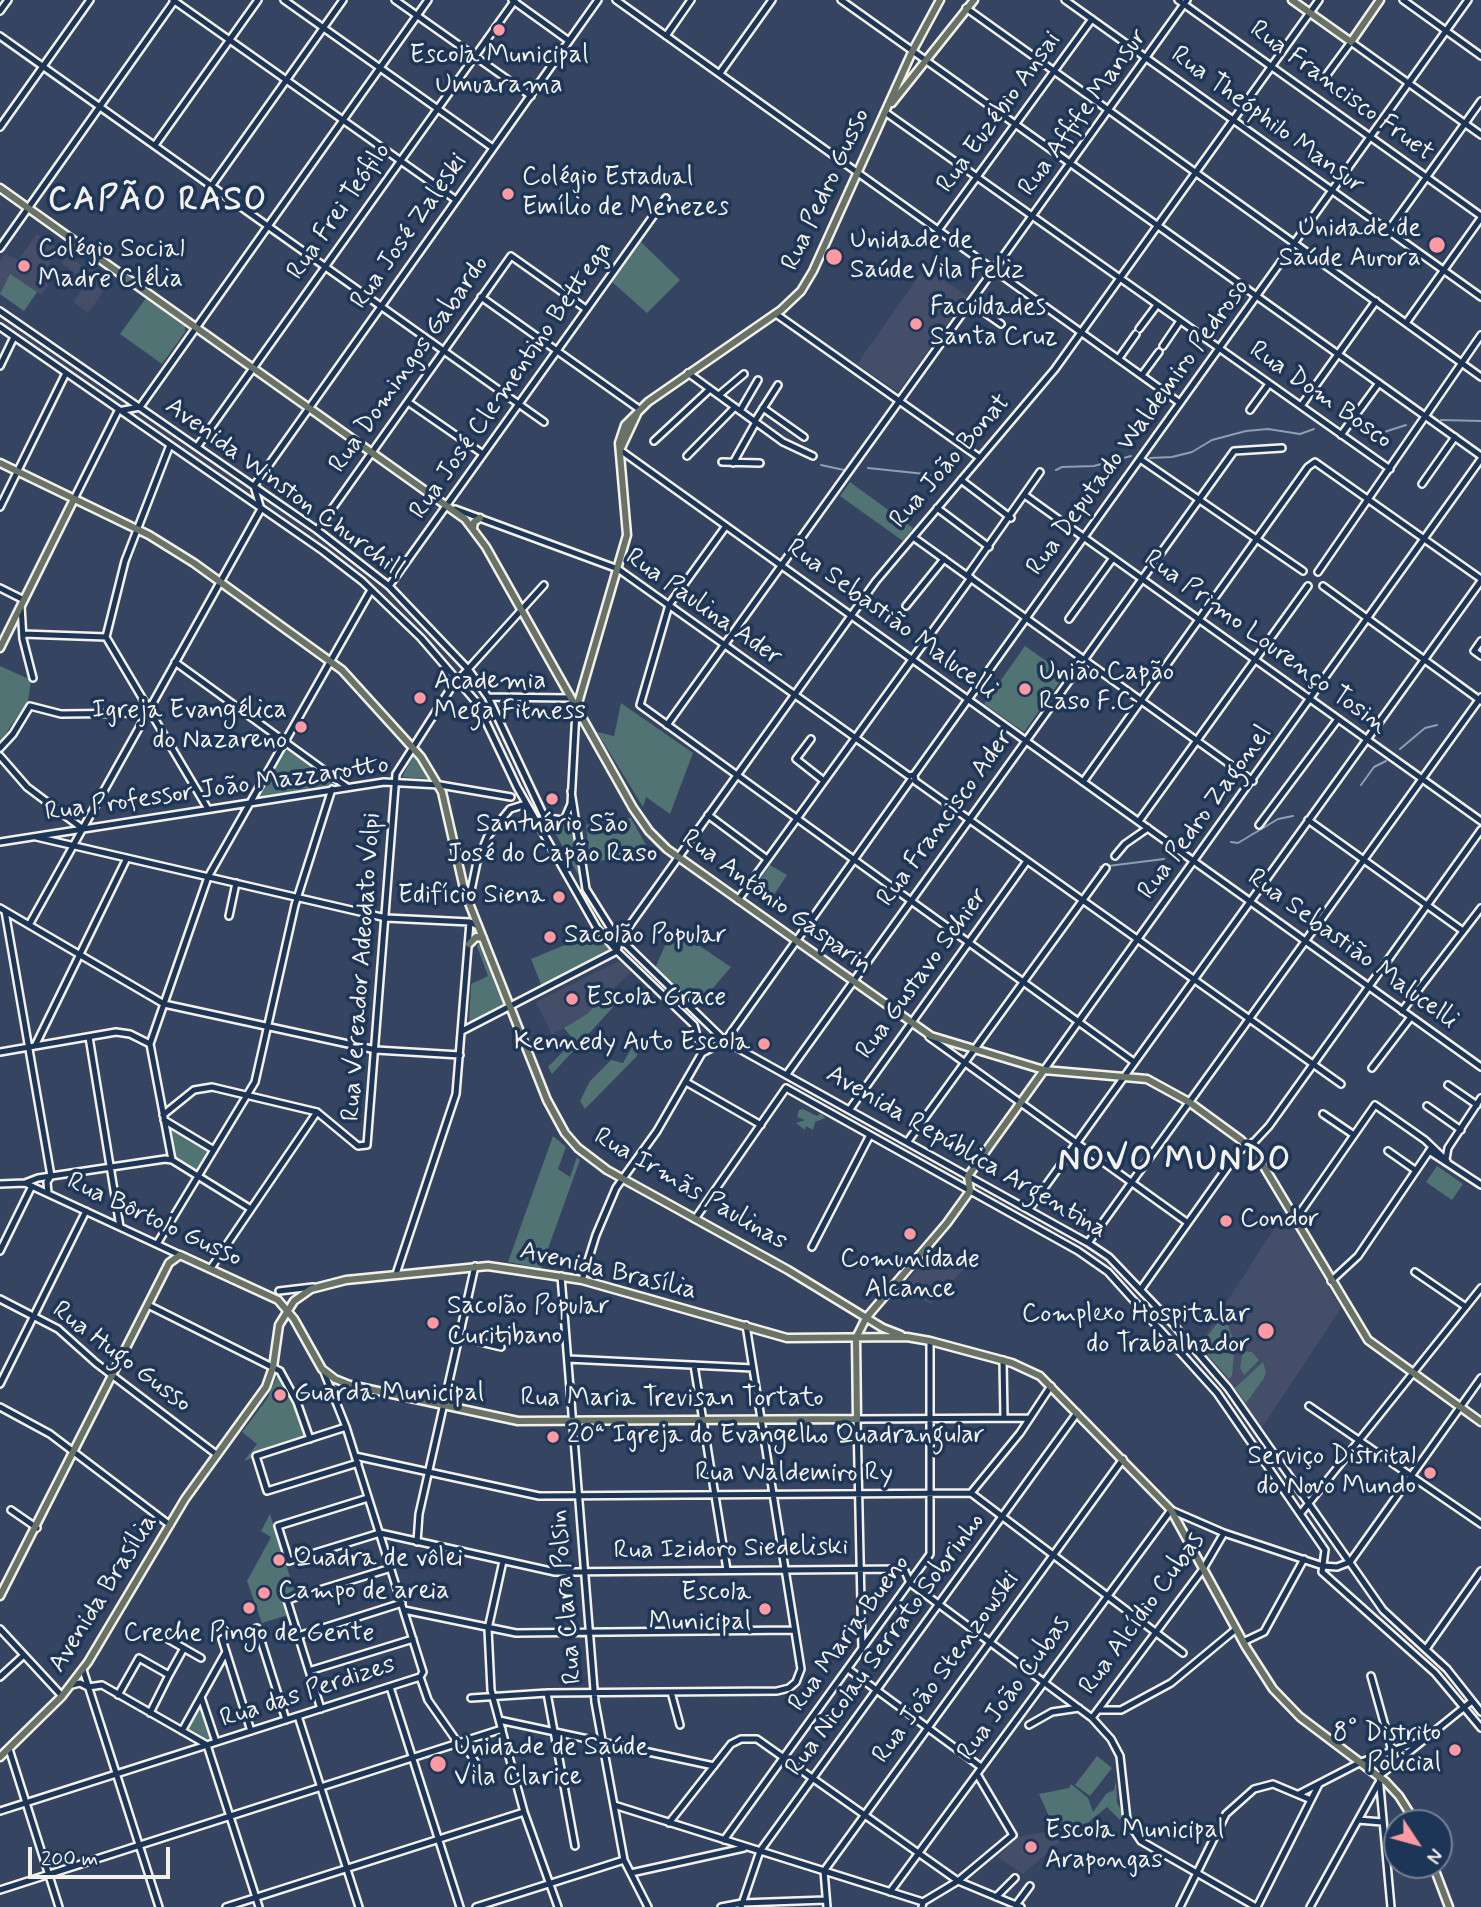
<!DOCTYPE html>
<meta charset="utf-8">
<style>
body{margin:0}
#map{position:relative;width:1481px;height:1907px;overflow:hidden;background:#344461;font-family:Mynerve,sans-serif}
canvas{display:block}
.north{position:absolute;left:1383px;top:1809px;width:70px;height:70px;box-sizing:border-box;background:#1d3557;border:2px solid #738091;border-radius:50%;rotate:126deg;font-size:19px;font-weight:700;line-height:28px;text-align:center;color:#f4f1e8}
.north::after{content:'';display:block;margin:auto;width:24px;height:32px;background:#ff9aa2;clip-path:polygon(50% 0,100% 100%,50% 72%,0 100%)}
.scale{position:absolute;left:28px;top:1847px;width:142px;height:32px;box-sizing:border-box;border:4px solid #f4f1e8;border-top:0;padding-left:9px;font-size:21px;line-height:24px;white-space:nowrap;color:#f4f1e8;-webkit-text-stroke:5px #1d3557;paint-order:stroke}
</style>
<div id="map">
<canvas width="1481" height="1907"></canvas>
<div class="north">N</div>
<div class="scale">200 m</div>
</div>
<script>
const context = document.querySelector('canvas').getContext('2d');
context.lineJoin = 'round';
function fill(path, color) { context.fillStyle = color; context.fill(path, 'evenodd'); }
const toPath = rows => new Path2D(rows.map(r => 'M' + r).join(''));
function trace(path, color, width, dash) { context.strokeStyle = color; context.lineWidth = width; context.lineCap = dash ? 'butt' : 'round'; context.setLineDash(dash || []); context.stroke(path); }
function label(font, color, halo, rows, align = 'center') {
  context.font = font + ' Mynerve,sans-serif'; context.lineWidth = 7; context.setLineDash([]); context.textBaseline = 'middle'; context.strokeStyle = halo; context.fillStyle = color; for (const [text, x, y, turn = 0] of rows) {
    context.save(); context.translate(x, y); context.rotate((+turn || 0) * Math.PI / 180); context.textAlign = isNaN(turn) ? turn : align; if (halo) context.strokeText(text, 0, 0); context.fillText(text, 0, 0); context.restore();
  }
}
fill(toPath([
 [37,234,64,253,62,256,56,253,41,276,50,282,41,295,37,292,24,311,0,294,0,262,5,254,18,260],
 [67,255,88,270,93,265,97,268,93,273,89,271,81,282,72,277,75,273,61,263],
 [925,267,967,296,898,392,857,364],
 [93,275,108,285,88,313,73,302],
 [621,960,633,970,587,1014,552,1035,536,1002],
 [1285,1212,1341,1308,1261,1429,1232,1385,1198,1346],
 [938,1247,968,1265,931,1304,900,1289],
 [1055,1830,1062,1831,1065,1838,1023,1874,998,1857,1018,1837]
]), '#444e68');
fill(toPath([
 [641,242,680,280,647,313,612,282],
 [10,274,37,292,24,311,0,294],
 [146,298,185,326,185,332,162,364,120,334],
 [850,482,913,528,903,541,840,496],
 [1025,646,1065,674,1024,732,984,704],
 [0,666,31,680,28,701,0,742],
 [621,703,693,753,670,814,646,797,643,807,597,732,614,736],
 [286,748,335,784,258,798],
 [414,755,427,772,430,779,402,777],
 [631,818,647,847,636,864,627,857,590,862,586,825],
 [549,822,569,825,575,830,580,878],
 [770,865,787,875,773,896,757,884],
 [673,928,731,967,696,1008,655,968],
 [596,932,611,951,542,987,531,959],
 [479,944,504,1006,469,1023,471,984,488,976,477,946],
 [605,996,615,1005,552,1074,548,1067,574,1040,564,1028,587,1014],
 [632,1047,637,1051,637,1056,585,1109,580,1101,590,1081,611,1060,623,1063],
 [803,1109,817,1116,821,1113,825,1118,815,1122,813,1130,806,1126,805,1130,796,1123,805,1120,797,1117,799,1110],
 [170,1128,208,1151,197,1171,176,1159],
 [553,1136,566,1147,558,1169,570,1177,577,1157,580,1160,541,1268,508,1262],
 [1437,1166,1463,1184,1452,1200,1426,1182],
 [1221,1318,1227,1323,1235,1343,1232,1376,1229,1379,1200,1346],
 [1243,1351,1252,1352,1259,1360,1244,1375,1240,1368],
 [1263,1362,1266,1372,1264,1378,1246,1403,1235,1388],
 [278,1374,292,1398,307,1437,244,1461,257,1444,242,1432,267,1399],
 [270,1514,296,1596,283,1600,288,1615,262,1623,247,1581,271,1537,261,1531],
 [200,1704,211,1739,206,1740,186,1728],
 [1097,1756,1112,1768,1090,1796,1075,1785],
 [1116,1780,1117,1803,1124,1815,1120,1820,1107,1807,1067,1840,1062,1831,1055,1830,1039,1794,1069,1788,1071,1784,1088,1798,1093,1812,1106,1794,1114,1790]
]), '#517373');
trace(toPath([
 [1441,420,1481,421],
 [1378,434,1406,425],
 [1150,458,1172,457,1192,452,1212,440,1246,431,1268,429,1300,434,1314,429],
 [821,465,844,470],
 [868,468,944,476],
 [1056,470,1062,467,1094,466,1131,456],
 [1400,749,1425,728,1437,725],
 [1361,785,1374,767,1386,761],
 [1231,842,1238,843,1278,819,1293,816],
 [1100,867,1164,859]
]), '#8ca0b2', 2);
const minor = toPath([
 [173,0,456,200],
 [284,0,493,148],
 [395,0,531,96],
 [512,0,569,41],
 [616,0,1180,403],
 [841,0,1481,456],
 [1065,0,1481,297],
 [1178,0,1481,216],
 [1403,0,1481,56],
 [966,8,1481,377],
 [0,11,8,0],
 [0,36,544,422],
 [666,36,691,0],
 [720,73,772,0],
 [1326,76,1351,42,1481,135],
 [885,112,1390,469],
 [0,127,90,0],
 [155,145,258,0],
 [212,185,343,0],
 [939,229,1092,19],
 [1388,231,1481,101],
 [0,248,175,0],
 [481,297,639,409],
 [971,303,1001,324],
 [0,311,317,530,389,586,468,669,488,697,543,814,549,818,568,821,578,828],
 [776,314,980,458],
 [1406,323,1481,218],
 [0,327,323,551,362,581,421,638,477,703,517,787,597,928,617,951,694,1025,702,1053],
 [1139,329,1157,305],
 [1163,346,1180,321],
 [1119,358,1136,334],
 [0,366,14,337],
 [688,373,783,442,813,456],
 [1142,375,1159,352],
 [719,395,744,374],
 [408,402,483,454],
 [1301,406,1376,301],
 [763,408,804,437],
 [1250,410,1269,384],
 [740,411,758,380],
 [755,421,778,385],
 [1341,435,1379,383],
 [654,441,710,389],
 [170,445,125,561,106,637,208,809],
 [197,447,515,0],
 [620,450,1481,1067],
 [687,456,735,407],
 [1140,459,1303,571],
 [722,462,760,463],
 [733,463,756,422],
 [961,480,1011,518],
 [1422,484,1455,437],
 [254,486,598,0],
 [254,486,260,506],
 [1026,496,1481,821],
 [74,499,118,411,140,407,428,0],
 [0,507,66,373],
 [937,508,989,547],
 [455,509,618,569,909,776,914,775,915,781,1341,1084],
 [726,526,669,605,640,705,1134,1062],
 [317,530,511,256,586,309],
 [913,537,1253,781],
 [1318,572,1481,335],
 [967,576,1040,472],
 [389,586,666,198],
 [1323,586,1481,701],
 [0,588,24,600],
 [21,606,23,639,33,678],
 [906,606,944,559],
 [1069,619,1113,558],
 [23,634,106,637],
 [1481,641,1474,651,1481,656],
 [175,662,347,787],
 [488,697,570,698],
 [667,725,1187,0],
 [811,739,796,759,824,781],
 [0,748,13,734,30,706,61,714,147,713],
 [0,756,27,787,83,829],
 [914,775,1468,0],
 [1083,782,1308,467,1315,462,1481,579],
 [571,791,586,889,613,932,725,1041,1088,1243,1109,1257,1173,1324,1228,1388,1383,1610,1447,1669,1481,1712],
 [708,815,767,859],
 [564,820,571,804,576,710],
 [1308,820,1463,931],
 [1139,821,1308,586],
 [1259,825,1338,719],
 [36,837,386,918,470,922,478,926],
 [0,842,384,782,440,785,511,797],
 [1115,856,1125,844,1148,828],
 [469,900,477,862,488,836,510,809,526,804],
 [738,900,971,578],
 [0,908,164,1004,376,1050,460,1055],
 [5,911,51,1176,47,1182,48,1193],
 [229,916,236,883],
 [29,925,261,509],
 [617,951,620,939,876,581,1055,369,1319,0],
 [1402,1011,1481,908],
 [462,1031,617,951],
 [89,1037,120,1227],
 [929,1037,1188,1223],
 [35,1046,127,858],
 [0,1052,116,1032,130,1034,150,1044],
 [702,1053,725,1041,910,781],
 [1372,1068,1411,1017],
 [1044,1070,1481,459],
 [787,1074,1234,451,1282,448],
 [686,1082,761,1125],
 [1448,1085,1477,1105],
 [786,1088,1078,1251,1108,1272,1217,1393,1325,1550,1322,1572,1435,1673,1481,1728],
 [1427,1106,1461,1130],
 [850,1109,1027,861],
 [1323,1114,1354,1135],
 [163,1115,194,1090,212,1087,317,1112,358,1146,367,1145,396,774,451,688,544,585],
 [164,1120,214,1150],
 [908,1141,1106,868],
 [1388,1151,1415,1170],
 [1429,1151,1481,1185],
 [1446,1159,1448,1148,1481,1098],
 [172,1160,150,1044,208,877,371,590],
 [25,1183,38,1178,165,1159,172,1160,251,1209],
 [0,1184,25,1183,180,1255],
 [1029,1209,1481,581],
 [695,1219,786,1088],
 [1295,1220,1375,1105,1425,1140,1447,1161],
 [1088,1243,1481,697],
 [157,1244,255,1082,295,905,332,789],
 [812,1247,870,1135],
 [0,1251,32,1186],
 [211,1268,317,1112],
 [1415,1272,1466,1307],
 [396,1274,456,1094,470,922],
 [561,1276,595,1702,624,1860,648,1907],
 [582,1280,596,1235,616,1188,657,1131,702,1053],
 [1331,1281,1358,1256,1432,1147],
 [1141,1289,1239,1151,1255,1141,1269,1126,1481,830],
 [279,1291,313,1287],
 [0,1299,58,1329,96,1363,216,1454],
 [148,1305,280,1371,297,1402,310,1439],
 [459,1337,501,1347],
 [568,1359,753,1368],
 [1003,1360,1004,1418],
 [694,1365,727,1570],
 [324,1372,346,1427,423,1672,420,1677,428,1700,458,1743],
 [0,1384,86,1211],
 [1309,1406,1481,1524],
 [0,1407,50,1434,170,1525],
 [346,1427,256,1456,267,1491,358,1463],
 [355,1456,539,1496,971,1493,1183,1653],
 [971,1493,1020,1433,1051,1386],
 [368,1498,278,1526,289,1561,380,1533],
 [11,1510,37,1528],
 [1301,1513,1481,1288],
 [380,1533,555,1572,904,1569,910,1583,1092,1718,1111,1739,1120,1756,1127,1820,1141,1841,1256,1907],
 [417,1542,419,1514,475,1266],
 [503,1561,488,1629,491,1690,524,1812,558,1907],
 [1350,1562,1481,1378],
 [404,1610,516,1633,794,1630],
 [0,1629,62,1696],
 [159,1634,201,1658],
 [298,1636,402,1603],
 [1243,1642,1264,1632,1304,1559],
 [1426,1649,1481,1571],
 [862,1650,857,1419,1030,1418],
 [848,1669,981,1767],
 [83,1670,159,1907],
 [309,1671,413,1639],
 [169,1675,184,1648],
 [1371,1676,1392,1751],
 [0,1677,24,1655],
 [72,1685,80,1683,88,1687],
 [88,1687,102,1685,207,1745],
 [390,1687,460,1907],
 [671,1692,680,1725],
 [547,1693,575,1846],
 [118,1695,139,1658,169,1675,150,1713],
 [201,1697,216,1742],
 [471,1698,547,1693,777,1691,789,1688,796,1682,801,1669,746,1325],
 [321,1709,287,1600,391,1568],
 [1098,1710,1121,1710,1171,1683,1236,1629],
 [298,1716,359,1907],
 [1092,1718,1203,1569,1224,1533],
 [499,1720,714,1766],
 [1029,1725,1052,1712,1079,1708],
 [182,1731,226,1652],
 [251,1731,222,1639,257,1628,286,1720],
 [463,1742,477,1765],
 [207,1745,259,1907],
 [9,1749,59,1907],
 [1299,1794,1361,1762,1418,1742],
 [614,1805,923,1902],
 [0,1811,420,1677],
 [1358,1820,1382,1822],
 [669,1823,731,1744,741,1739,757,1739,958,1881,1021,1907],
 [724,1840,930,1554,930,1341],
 [631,1873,744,1848],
 [0,1890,502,1729],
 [890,1892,1171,1510,1224,1533,1323,1566,1337,1567,1350,1562],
 [996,1897,1015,1878],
 [1016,1905,1030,1886],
 [226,1907,524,1812],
 [476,1907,624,1860],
 [721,1907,742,1903,826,1900],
 [741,1907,760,1851,1077,1413],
 [827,1907,824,1871,1123,1459],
 [922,1907,923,1902,958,1881,1013,1835,977,1774],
 [1180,1907,1226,1814,1254,1789,1273,1784,1311,1800],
 [1257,1907,1319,1784],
 [1310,1907,1378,1784],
 [1391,1907,1379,1776,1472,1701]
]);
const major = toPath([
 [1292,0,1351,42,1380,0],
 [892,103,974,0],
 [0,188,465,519,486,547,633,808,649,831,667,849,931,1036,1044,1070,1147,1079,1189,1102,1241,1140,1260,1160,1368,1340,1481,1422],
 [621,448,637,414],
 [0,463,149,535,194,563,342,670,421,757,442,792,465,893,547,1100,565,1133,578,1148,607,1170,788,1270,883,1328,901,1335],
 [473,528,474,522,480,518],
 [0,648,74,499],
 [576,710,627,535,619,443,625,425,648,402,781,310,801,291,813,271,913,50,940,0],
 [469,944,476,937,483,938],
 [0,1596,169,1263,180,1255,278,1300,294,1319,322,1369,335,1379,350,1385,518,1421,857,1419,856,1338,866,1318,947,1223,970,1191,968,1176,1044,1070],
 [0,1757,62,1696,88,1662,185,1499,266,1387,273,1367,279,1325,294,1301,311,1289,346,1280,488,1266,582,1280,787,1338,907,1337,930,1341,1012,1363,1040,1376,1171,1510,1246,1647,1273,1689,1300,1717,1386,1782,1399,1796,1416,1823],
 [1433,1865,1449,1907]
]);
trace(minor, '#f4f1e8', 10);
trace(major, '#f4f1e8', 11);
trace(minor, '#1d3557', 5);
trace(major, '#697266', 6);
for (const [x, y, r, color] of [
 [499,30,7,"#ff9aa2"],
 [508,194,7,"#ff9aa2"],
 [1437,245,9,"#ff9aa2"],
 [834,257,9,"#ff9aa2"],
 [24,266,7,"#ff9aa2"],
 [916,324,7,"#ff9aa2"],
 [1025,689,7,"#ff9aa2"],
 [420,698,7,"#ff9aa2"],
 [301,727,7,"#ff9aa2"],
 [552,799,7,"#ff9aa2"],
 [559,897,7,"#ff9aa2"],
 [550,937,7,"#ff9aa2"],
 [572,999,7,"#ff9aa2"],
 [764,1044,7,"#ff9aa2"],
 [1226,1221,7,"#ff9aa2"],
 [910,1234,7,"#ff9aa2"],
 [433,1323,7,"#ff9aa2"],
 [1266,1331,9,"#ff9aa2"],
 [280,1395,7,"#ff9aa2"],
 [553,1437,7,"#ff9aa2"],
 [1430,1473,7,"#ff9aa2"],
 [279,1560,7,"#ff9aa2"],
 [264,1593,7,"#ff9aa2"],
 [249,1608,7,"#ff9aa2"],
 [765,1609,7,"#ff9aa2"],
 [1455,1750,7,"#ff9aa2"],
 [438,1764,9,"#ff9aa2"],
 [1031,1847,7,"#ff9aa2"]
]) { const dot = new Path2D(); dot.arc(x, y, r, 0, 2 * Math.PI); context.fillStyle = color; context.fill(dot); trace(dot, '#1d3557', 2.5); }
label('26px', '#f4f1e8', '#1d3557', [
 ["Escola Municipal",499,57,"center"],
 ["Umuarama",499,87,"center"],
 ["Colégio Estadual",522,179],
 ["Emílio de Menezes",522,209],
 ["Unidade de",1421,230,"right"],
 ["Saúde Aurora",1421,260,"right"],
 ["Unidade de",850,242],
 ["Saúde Vila Feliz",850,272],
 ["Colégio Social",38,251],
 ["Madre Clélia",38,281],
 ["Faculdades",930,309],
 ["Santa Cruz",930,339],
 ["União Capão",1039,674],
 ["Raso F.C",1039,704],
 ["Academia",434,683],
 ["Mega Fitness",434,713],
 ["Igreja Evangélica",287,712,"right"],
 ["do Nazareno",287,742,"right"],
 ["Santuário São",552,826,"center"],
 ["José do Capão Raso",552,856,"center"],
 ["Edifício Siena",545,897,"right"],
 ["Sacolão Popular",564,937],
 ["Escola Grace",586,999],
 ["Kennedy Auto Escola",750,1044,"right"],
 ["Condor",1240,1221],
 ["Comunidade",910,1261,"center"],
 ["Alcance",910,1291,"center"],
 ["Sacolão Popular",447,1308],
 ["Curitibano",447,1338],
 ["Complexo Hospitalar",1250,1316,"right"],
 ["do Trabalhador",1250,1346,"right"],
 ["Guarda Municipal",294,1395],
 ["20ª Igreja do Evangelho Quadrangular",567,1437],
 ["Serviço Distrital",1416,1458,"right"],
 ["do Novo Mundo",1416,1488,"right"],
 ["Quadra de vôlei",293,1560],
 ["Campo de areia",278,1593],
 ["Escola",751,1594,"right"],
 ["Municipal",751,1624,"right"],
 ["Creche Pingo de Gente",249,1635,"center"],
 ["8° Distrito",1441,1735,"right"],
 ["Policial",1441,1765,"right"],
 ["Unidade de Saúde",454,1749],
 ["Vila Clarice",454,1779],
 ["Escola Municipal",1045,1832],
 ["Arapongas",1045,1862]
], 'left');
label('26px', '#f4f1e8', '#1d3557', [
 ["Rua Francisco Fruet",1341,92,36],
 ["Rua Euzébio Ansai",1000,113,-54],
 ["Rua Affife Mansur",1084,113,-54],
 ["Rua Theóphilo Mansur",1267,121,36],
 ["Rua Pedro Gusso",827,190,-65],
 ["Rua Frei Teófilo",340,212,-55],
 ["Rua José Zaleski",410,232,-55],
 ["Rua Domingos Gabardo",410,365,-55],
 ["Rua José Clementino Bettega",512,381,-55],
 ["Rua Dom Bosco",1320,396,35],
 ["Rua Deputado Waldemiro Pedroso",1139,428,-54],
 ["Rua João Bonat",951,462,-49],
 ["Avenida Winston Churchill",284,489,36],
 ["Rua Paulina Ader",703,608,35],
 ["Rua Sebastião Malucelli",891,620,36],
 ["Rua Primo Lourenço Tosin",1265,643,36],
 ["Rua Professor João Mazzarotto",217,790,-8],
 ["Rua Pedro Zagonel",1206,813,-54],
 ["Rua Francisco Ader",946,819,-54],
 ["Rua Antônio Gasparin",776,903,36],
 ["Rua Sebastião Malucelli",1352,950,36],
 ["Rua Vereador Adeodato Volpi",363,967,-86],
 ["Rua Gustavo Schier",923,974,-54],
 ["Avenida República Argentina",966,1153,30],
 ["Rua Irmãs Paulinas",690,1190,30],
 ["Rua Bôrtolo Gusso",154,1221,25],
 ["Avenida Brasília",608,1272,13],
 ["Rua Hugo Gusso",121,1358,37],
 ["Rua Maria Trevisan Tortato",672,1400],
 ["Rua Waldemiro Ry",794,1475],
 ["Rua Izidoro Siedeliski",731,1550,-1],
 ["Avenida Brasília",104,1594,-58],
 ["Rua Clara Polsin",567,1597,-95],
 ["Rua Alcídio Cubas",1143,1614,-54],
 ["Rua Maria Bueno",850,1634,-54],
 ["Rua Nicolau Serrato Sobrinho",886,1645,-54],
 ["Rua João Stenzowski",947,1668,-54],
 ["Rua João Cubas",1015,1689,-54],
 ["Rua das Perdizes",308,1693,-18]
]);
context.letterSpacing = '2px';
label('bold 33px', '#f4f1e8', '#1d3557', [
 ["CAPÃO RASO",158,202],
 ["NOVO MUNDO",1175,1162]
]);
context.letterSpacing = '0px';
</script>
